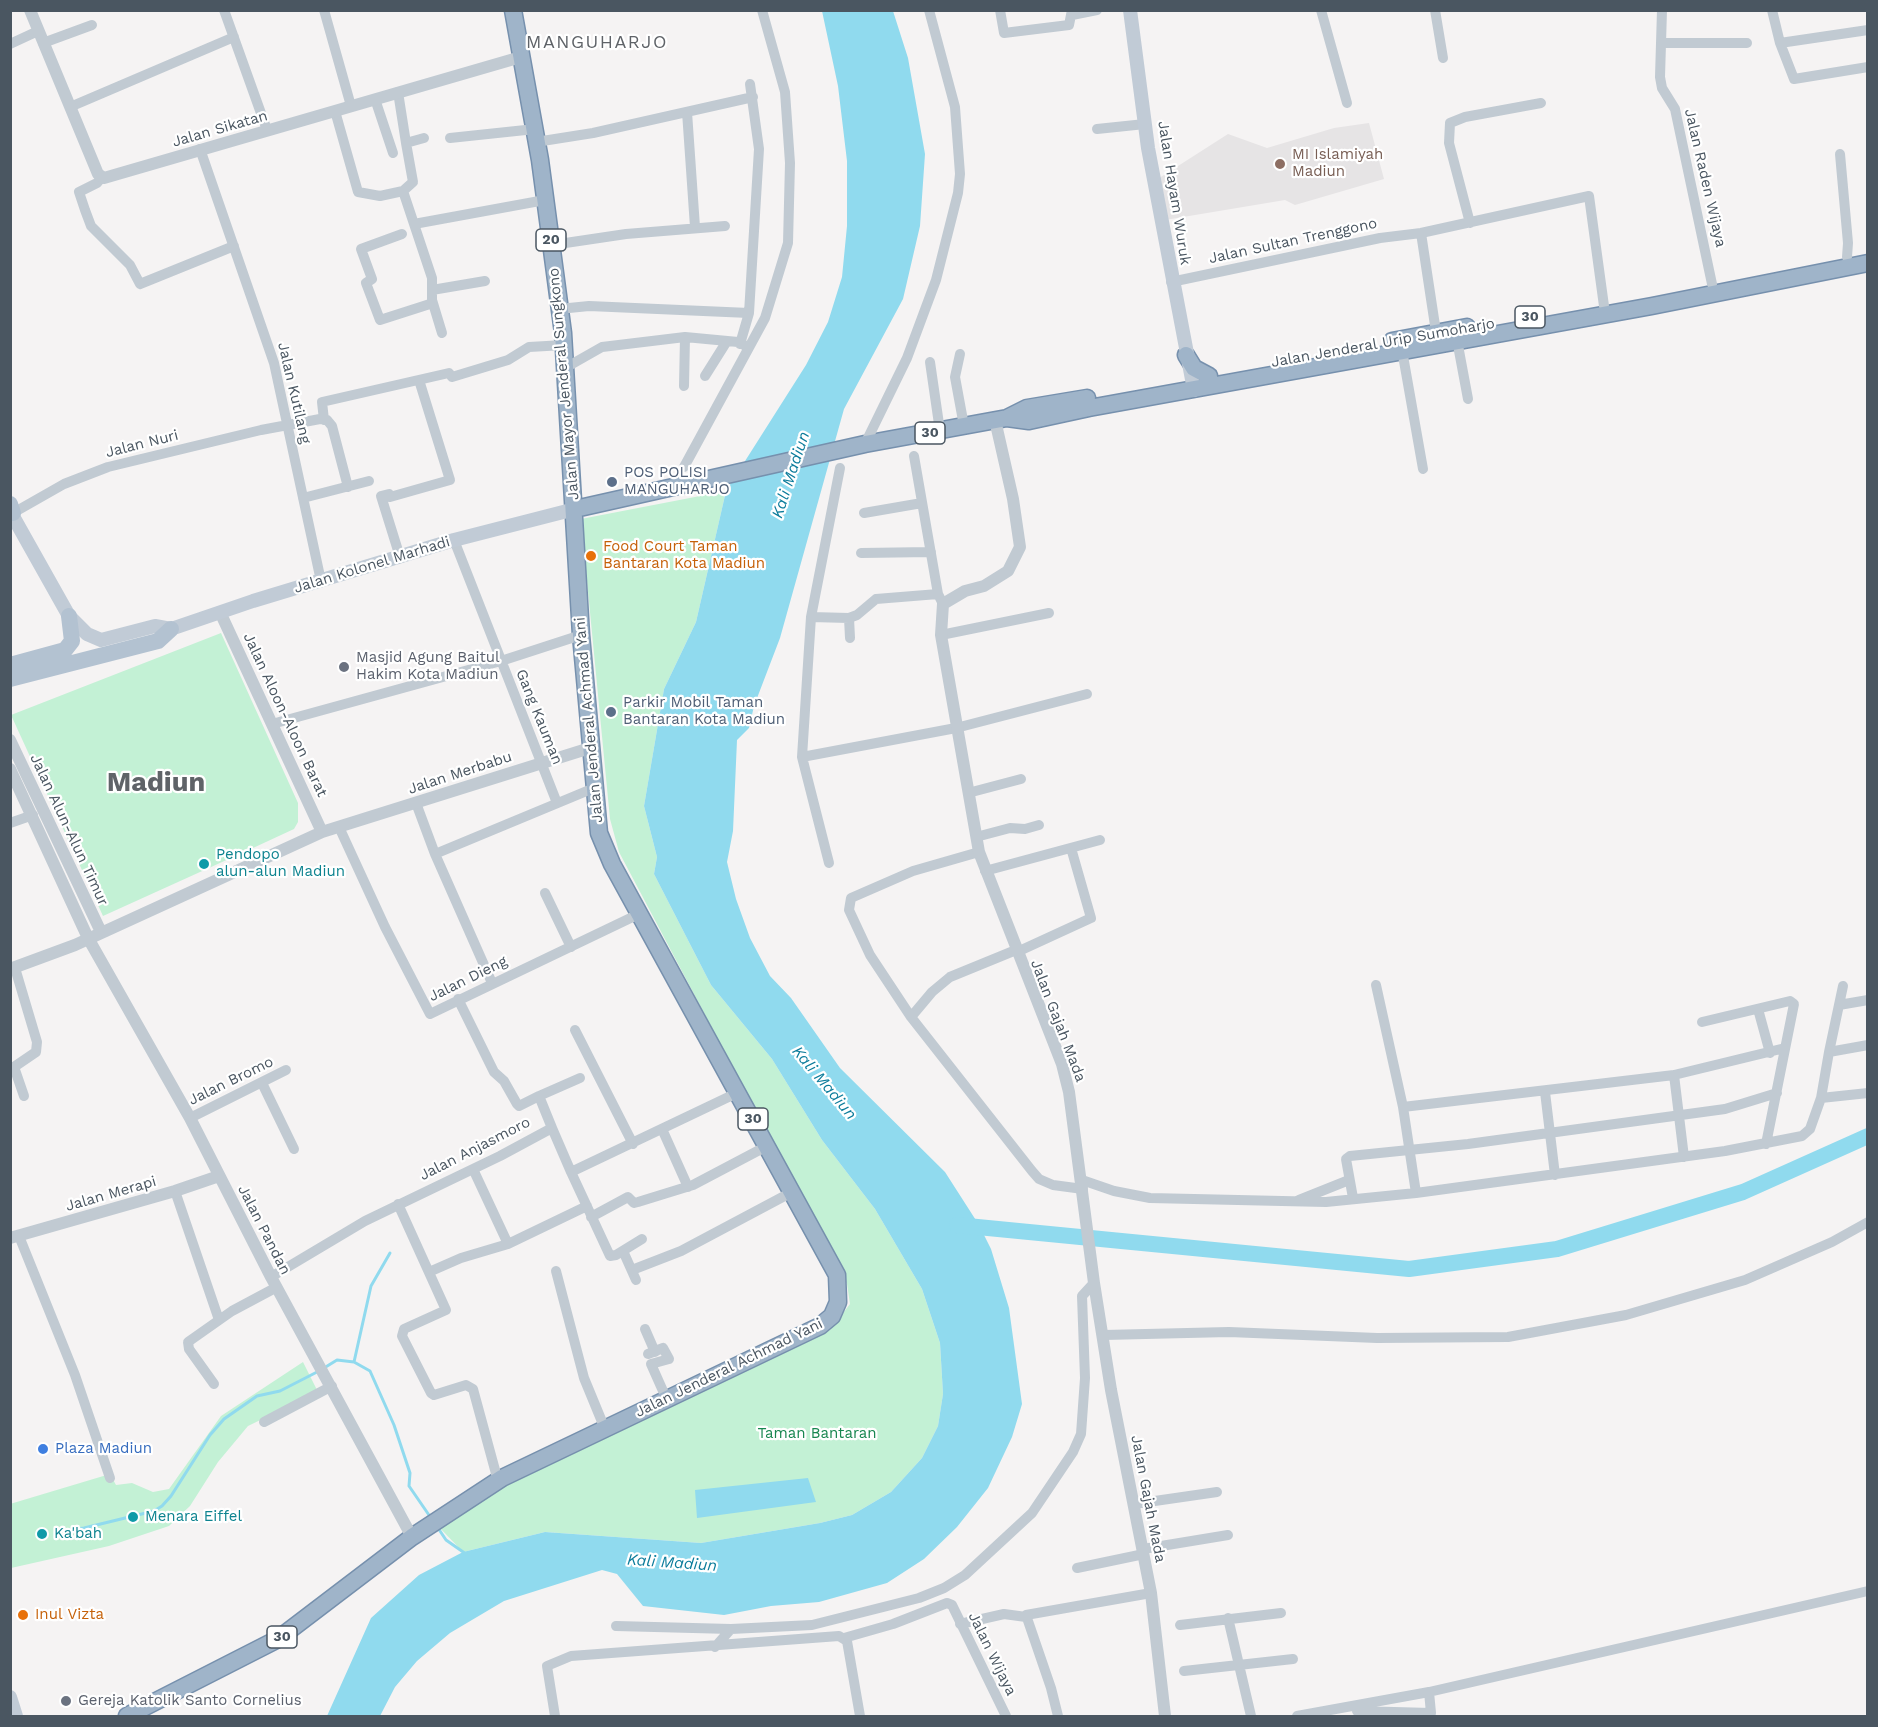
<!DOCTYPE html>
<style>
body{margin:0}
#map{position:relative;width:1878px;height:1727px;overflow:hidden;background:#f5f3f3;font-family:"Work Sans",sans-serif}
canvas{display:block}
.frame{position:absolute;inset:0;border:12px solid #4a5661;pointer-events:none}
</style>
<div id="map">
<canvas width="1878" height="1727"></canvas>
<div class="frame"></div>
</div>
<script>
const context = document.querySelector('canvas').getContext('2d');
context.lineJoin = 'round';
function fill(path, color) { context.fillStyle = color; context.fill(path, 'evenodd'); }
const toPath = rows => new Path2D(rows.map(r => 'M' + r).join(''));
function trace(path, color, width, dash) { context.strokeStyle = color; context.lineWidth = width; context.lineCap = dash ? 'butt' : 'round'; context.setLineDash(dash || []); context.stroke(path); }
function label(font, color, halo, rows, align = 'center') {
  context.font = font + ' "Work Sans",sans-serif'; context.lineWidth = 4.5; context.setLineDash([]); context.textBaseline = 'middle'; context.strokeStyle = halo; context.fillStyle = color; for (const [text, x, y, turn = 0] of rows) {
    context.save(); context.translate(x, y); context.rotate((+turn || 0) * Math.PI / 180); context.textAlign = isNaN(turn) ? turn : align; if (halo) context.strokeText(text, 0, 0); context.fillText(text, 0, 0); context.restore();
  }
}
fill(toPath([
 [1369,123,1384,179,1295,205,1285,200,1159,221,1153,182,1228,134,1267,148,1334,128]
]), '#e6e4e5');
fill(toPath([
 [726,491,696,622,664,689,644,806,657,857,654,874,711,985,772,1059,822,1140,875,1209,922,1289,940,1343,943,1394,938,1426,922,1458,891,1492,852,1515,820,1523,701,1543,545,1532,463,1552,438,1526,494,1490,830,1330,850,1304,847,1284,619,852,610,819,581,519],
 [221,633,298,803,298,822,294,829,253,848,103,916,11,715],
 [303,1362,318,1392,248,1426,218,1462,190,1506,169,1526,109,1546,11,1568,10,1504,110,1474,116,1485,132,1483,153,1492,169,1489,221,1416]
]), '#c3f1d5');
fill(toPath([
 [822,11,893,11,908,58,925,154,920,226,903,299,844,409,780,638,754,706,749,728,737,740,733,831,727,862,736,899,750,938,770,976,791,998,840,1068,945,1172,979,1225,991,1249,1009,1308,1022,1404,1012,1437,988,1488,957,1527,924,1559,887,1583,819,1602,771,1606,724,1615,643,1606,617,1574,602,1570,504,1601,450,1633,417,1661,395,1687,380,1716,327,1716,371,1618,419,1575,463,1552,545,1532,701,1543,820,1523,852,1515,891,1492,922,1458,938,1426,943,1394,940,1343,922,1289,875,1209,822,1140,772,1059,711,985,654,874,657,857,644,806,664,689,696,622,726,491,806,365,828,322,842,277,847,226,847,161,838,86],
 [808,1478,816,1502,697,1518,695,1490]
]), '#90daee');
trace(toPath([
 [354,1362,371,1286,390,1253],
 [324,1368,337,1360,354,1362,370,1371,394,1425,410,1473,409,1486,431,1518],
 [438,1528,446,1540,466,1554],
 [61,1531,84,1528,154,1511,162,1506,171,1496,210,1435,224,1419,257,1396,280,1391,319,1371]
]), '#90daee', 3);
trace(toPath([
 [957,1225,1409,1269,1557,1249,1743,1192,1868,1136]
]), '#90daee', 16);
const trunk = toPath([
 [1392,341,1467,327],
 [1186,355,1194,368,1209,376],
 [1007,418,1027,408,1087,398],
 [575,509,865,444,1007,418,1029,421,1089,408,1652,306,1868,263],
 [127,1716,278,1639,412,1537,502,1478,820,1326,832,1316,838,1302,837,1275,612,864,599,833,581,635,563,333,540,160,513,10]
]);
trace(trunk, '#7690ad', 19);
trace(toPath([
 [224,10,267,130],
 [324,10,351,106],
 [1000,10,1004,33,1069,25,1072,10],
 [1321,10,1347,103],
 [1435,10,1443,58],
 [1662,10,1660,77,1662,88,1675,109,1712,284],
 [1772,10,1780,43,1794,79,1868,67],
 [1072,15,1097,10],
 [43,43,92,25],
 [1662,43,1747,43],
 [1780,43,1868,30],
 [10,44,38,31],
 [398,92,406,143,424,138],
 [375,99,393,153],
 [70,107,234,37],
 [335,111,358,192,380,196,403,191],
 [687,112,695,227],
 [1097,129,1145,124],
 [450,138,535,129],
 [536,142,593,133,753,97],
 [200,149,274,363,321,581],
 [1840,154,1848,243,1847,257],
 [102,177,97,183,79,192,85,210,91,226,130,265,140,284,234,246],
 [403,191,432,278,432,300,442,333],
 [403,191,413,182,406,143],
 [1470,223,1449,143,1450,123,1465,117,1541,103],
 [414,224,545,200],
 [1421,233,1436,332],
 [402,234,361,249,372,279,366,283,380,320,433,303],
 [552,245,626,234,725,226],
 [1171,282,1380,238,1421,233,1589,196,1604,306],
 [432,290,485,281],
 [559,309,589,306,749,313],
 [1457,340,1468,399],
 [740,344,749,313,759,149,750,84],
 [1402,350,1423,469],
 [960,354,955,377,964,426],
 [930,362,940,431],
 [565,368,602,347,685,337,738,342,744,345],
 [705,376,727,341],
 [684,386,685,337],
 [324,420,322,402,449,373,452,377,508,360,529,347,564,345],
 [865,444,907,358,936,280,958,193,960,174,955,107,929,10],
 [914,456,938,594,943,604],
 [684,467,765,318,788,243,790,163,785,92,762,10],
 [303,498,369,481],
 [13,513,64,484,108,467,261,430,320,419,327,420,332,426,348,487],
 [864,513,922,503],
 [454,540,557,803],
 [861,553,931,552],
 [400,557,381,496,389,494,390,497,450,480,419,380],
 [811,617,849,618,857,615,876,599,938,594],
 [849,618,850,638],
 [941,635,1049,613],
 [272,724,501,661,581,635],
 [802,757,956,728,1087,694],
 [968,793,1021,779],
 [416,803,435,854,594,788],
 [10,823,33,815],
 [339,827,385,927,430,1014,641,913],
 [976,837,1010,828,1025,829,1039,825],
 [979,852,913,871,851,898,849,910,870,955,911,1017,1032,1171,1039,1179,1053,1185,1083,1189],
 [435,854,492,983],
 [829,863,802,757,811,617,840,468],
 [985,871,1100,840],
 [545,893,571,947],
 [1017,952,1091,918,1071,848],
 [15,968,37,1042,36,1052,14,1067,24,1096],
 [1376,985,1403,1107,1416,1193],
 [458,999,494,1072,504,1081,517,1104,519,1106,539,1096,552,1128],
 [1839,1005,1868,1000],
 [1758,1009,1770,1053],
 [911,1017,932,992,950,977,1016,950],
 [1702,1022,1790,1001,1794,1004,1766,1144],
 [575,1030,633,1144],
 [1829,1052,1843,986],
 [1674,1075,1684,1157],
 [262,1083,294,1149],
 [1545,1092,1555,1175],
 [539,1096,580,1078],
 [1821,1098,1868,1093],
 [1403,1107,1674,1075,1785,1048],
 [190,1118,286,1070],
 [662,1129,688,1187],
 [473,1169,508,1244],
 [571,1172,610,1256,616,1255,642,1239],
 [1082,1180,1114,1191,1150,1198,1326,1202,1416,1193,1725,1151,1802,1136,1810,1129,1821,1098,1829,1052,1868,1045],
 [175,1191,219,1320],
 [1353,1198,1346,1159,1350,1156,1468,1144,1725,1109,1777,1093],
 [1299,1200,1349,1180],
 [398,1204,446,1310,404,1329,402,1336,431,1393,434,1395,466,1385,473,1389,498,1481],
 [591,1217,628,1197,634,1203,638,1202,693,1185,767,1146],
 [19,1236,75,1375,110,1478],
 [623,1251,636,1280],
 [632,1270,681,1251,792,1192],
 [556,1271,584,1378,605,1429],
 [429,1272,461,1258,508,1244,587,1206],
 [271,1277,365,1221,500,1156,552,1128,571,1172,739,1092],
 [645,1329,655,1352],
 [1104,1335,1229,1332,1377,1338,1508,1337,1626,1315,1745,1280,1832,1242,1868,1222],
 [648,1354,663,1348,669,1359,651,1364,667,1400],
 [214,1384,189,1349,188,1342,232,1311,277,1287],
 [264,1422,332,1386],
 [1134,1504,1217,1492],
 [1143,1549,1228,1535],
 [1077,1568,1144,1554],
 [1228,1618,1251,1716],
 [960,1624,1004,1614,1026,1617],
 [1180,1625,1281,1613],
 [616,1626,731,1629],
 [844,1638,893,1624,947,1603,952,1605,1006,1716],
 [715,1647,731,1629,812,1625,919,1598,944,1588,965,1575,1032,1513,1073,1452,1081,1434,1085,1378,1082,1296,1094,1283],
 [1184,1671,1293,1659],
 [1357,1711,1431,1713,1429,1692],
 [555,1716,547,1666,571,1656,839,1636,847,1641,860,1716],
 [1058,1716,1051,1688,1026,1615,1151,1593],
 [1297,1716,1429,1692,1868,1591]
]), '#c1cad2', 10);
trace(toPath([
 [30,10,98,174,104,178,521,57],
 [995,420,1013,499,1020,547,1008,571,984,586,965,591,943,604,941,635,979,852,1062,1064,1069,1092,1094,1283,1111,1390,1151,1593,1165,1716],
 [220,612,322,832],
 [10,740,101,932],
 [10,769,88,938,190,1118,271,1277,412,1537],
 [10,969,75,945,322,832,590,748],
 [10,1238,175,1191,219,1176]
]), '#c1cad2', 12);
trace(toPath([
 [1130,10,1148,148,1194,390],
 [10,511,69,616,87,634,101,640,155,626,171,629,253,601,454,540,575,509],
 [10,1697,16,1716]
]), '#c1cbd6', 14);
trace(toPath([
 [10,504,13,513],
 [10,665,65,650,72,641,69,616],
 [10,679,158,641,171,629]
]), '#b3c2d1', 16);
trace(trunk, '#9fb4c9', 16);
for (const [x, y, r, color] of [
 [1280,164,6,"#8d6e63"],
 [612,482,6,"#5c6f8a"],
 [591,556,6,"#e8710a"],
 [344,667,6,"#6b7280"],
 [611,712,6,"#5c6f8a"],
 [204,864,6,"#0f9aa8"],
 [43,1449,6,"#3f7fe0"],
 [133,1517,6,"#0f9aa8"],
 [42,1534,6,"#0f9aa8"],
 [23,1615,6,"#e8710a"],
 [66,1701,6,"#6b7280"]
]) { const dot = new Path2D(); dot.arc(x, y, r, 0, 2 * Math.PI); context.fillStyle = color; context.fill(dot); trace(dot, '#fff', 2); }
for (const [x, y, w] of [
 [551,240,30],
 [1530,317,30],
 [930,433,30],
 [753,1119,30],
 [282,1637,30]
]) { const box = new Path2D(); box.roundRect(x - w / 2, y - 11, w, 22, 4.5); context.fillStyle = '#fff'; context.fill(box); trace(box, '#4a5661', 1.5); }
label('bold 14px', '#4a5661', null, [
 ["20",551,240],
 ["30",1530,317],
 ["30",930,433],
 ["30",753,1119],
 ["30",282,1637]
]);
label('15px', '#4a5661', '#fff', [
 ["Jalan Sikatan",220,129,-16],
 ["Jalan Raden Wijaya",1705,178,77],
 ["Jalan Hayam Wuruk",1174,193,81],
 ["Jalan Sultan Trenggono",1293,241,-12],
 ["Jalan Jenderal Urip Sumoharjo",1383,343,-10],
 ["Jalan Mayor Jenderal Sungkono",564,384,-95],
 ["Jalan Kutilang",294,393,77],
 ["Jalan Nuri",142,444,-14],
 ["Jalan Kolonel Marhadi",372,565,-17],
 ["Jalan Aloon-Aloon Barat",285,715,65],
 ["Gang Kauman",539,717,68],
 ["Jalan Jenderal Achmad Yani",589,720,-95],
 ["Jalan Merbabu",460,773,-18],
 ["Jalan Alun-Alun Timur",69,830,65],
 ["Jalan Dieng",468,979,-26],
 ["Jalan Gajah Mada",1058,1021,69],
 ["Jalan Bromo",231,1081,-26],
 ["Jalan Anjasmoro",475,1149,-27],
 ["Jalan Merapi",111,1194,-16],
 ["Jalan Pandan",264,1230,63],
 ["Jalan Jenderal Achmad Yani",729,1368,-26],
 ["Jalan Gajah Mada",1148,1499,79],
 ["Jalan Wijaya",992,1654,64]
]);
label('15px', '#785e54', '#fff', [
 ["MI Islamiyah",1292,155],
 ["Madiun",1292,172]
], 'left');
label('15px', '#4e5e75', '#fff', [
 ["POS POLISI",624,473],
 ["MANGUHARJO",624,490],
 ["Parkir Mobil Taman",623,703],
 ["Bantaran Kota Madiun",623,720]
], 'left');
label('15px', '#c56008', '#fff', [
 ["Food Court Taman",603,547],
 ["Bantaran Kota Madiun",603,564],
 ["Inul Vizta",35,1615]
], 'left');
label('15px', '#5b616d', '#fff', [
 ["Masjid Agung Baitul",356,658],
 ["Hakim Kota Madiun",356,675],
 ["Gereja Katolik Santo Cornelius",78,1701]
], 'left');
label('15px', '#0d838f', '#fff', [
 ["Pendopo",216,855],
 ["alun-alun Madiun",216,872],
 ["Menara Eiffel",145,1517],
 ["Ka'bah",54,1534]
], 'left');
label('15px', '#17864f', '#fff', [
 ["Taman Bantaran",817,1434]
]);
label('15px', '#366cbe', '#fff', [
 ["Plaza Madiun",55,1449]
], 'left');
label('italic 16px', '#0c7c9b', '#fff', [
 ["Kali Madiun",791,475,-72],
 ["Kali Madiun",824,1083,50],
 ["Kali Madiun",672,1563,4]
]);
context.letterSpacing = '1.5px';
label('18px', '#5f6368', '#fff', [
 ["MANGUHARJO",597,43]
]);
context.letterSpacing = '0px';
label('bold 27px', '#5f6368', '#fff', [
 ["Madiun",156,783]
]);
</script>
